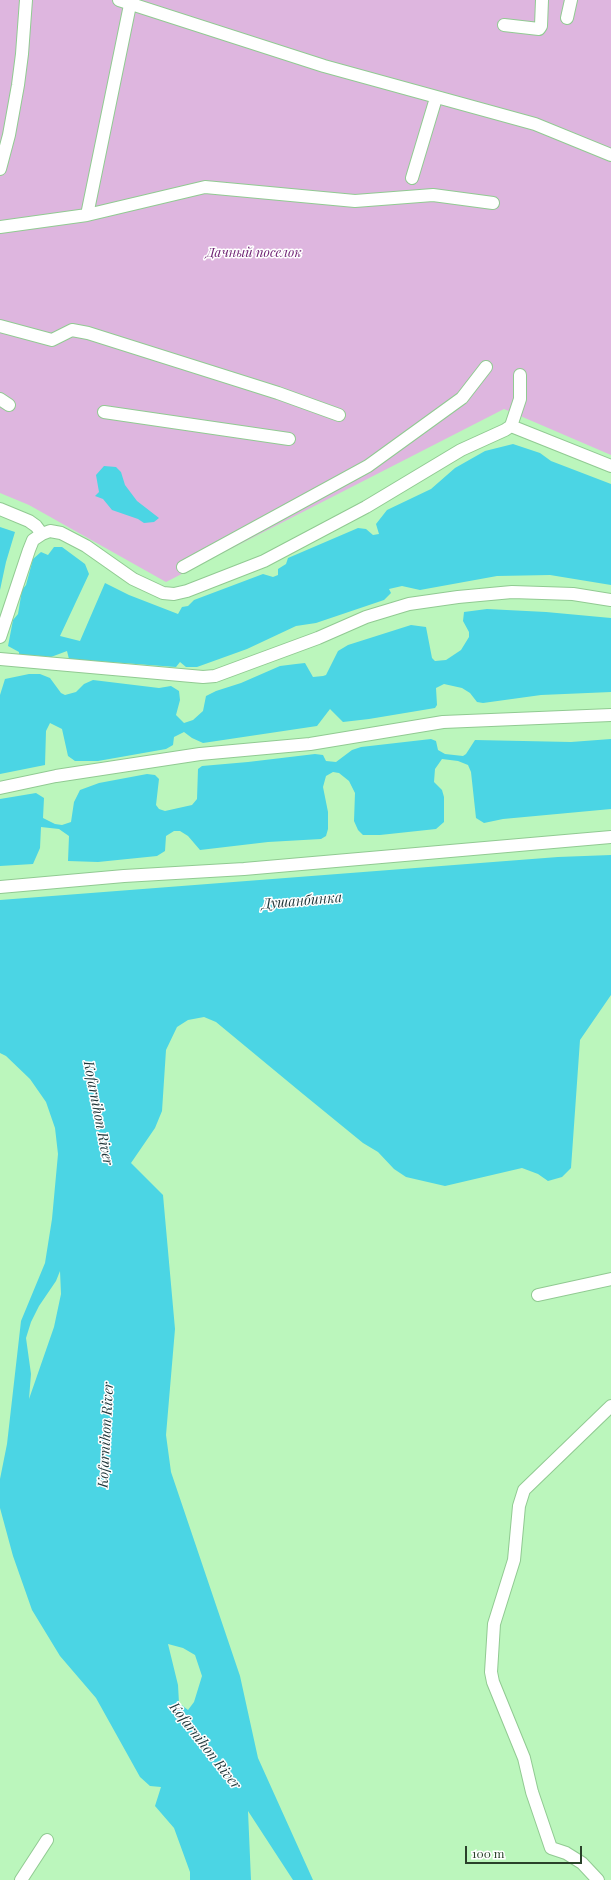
<!DOCTYPE html>
<meta charset="utf-8">
<style>
body{margin:0}
#map{position:relative;width:611px;height:1880px;overflow:hidden;background:#bbf6bc;font-family:"Playfair Display",serif}
canvas{display:block}
.scale{position:absolute;left:465px;top:1846px;width:117px;height:18px;box-sizing:border-box;border:2px solid #2a412a;border-top:0;padding-left:5px;font-size:12px;line-height:14px;white-space:nowrap;color:#2a412a;-webkit-text-stroke:3px #fff;paint-order:stroke}
</style>
<div id="map">
<canvas width="611" height="1880"></canvas>
<div class="scale">100 m</div>
</div>
<script>
const context = document.querySelector('canvas').getContext('2d');
context.lineJoin = 'round';
function fill(path, color) { context.fillStyle = color; context.fill(path, 'evenodd'); }
const toPath = rows => new Path2D(rows.map(r => 'M' + r).join(''));
function trace(path, color, width, dash) { context.strokeStyle = color; context.lineWidth = width; context.lineCap = dash ? 'butt' : 'round'; context.setLineDash(dash || []); context.stroke(path); }
function label(font, color, halo, rows, align = 'center') {
  context.font = font + ' "Playfair Display",serif'; context.lineWidth = 3; context.setLineDash([]); context.textBaseline = 'middle'; context.strokeStyle = halo; context.fillStyle = color; for (const [text, x, y, turn = 0] of rows) {
    context.save(); context.translate(x, y); context.rotate((+turn || 0) * Math.PI / 180); context.textAlign = isNaN(turn) ? turn : align; if (halo) context.strokeText(text, 0, 0); context.fillText(text, 0, 0); context.restore();
  }
}
fill(toPath([
 [0,0,611,0,611,455,504,409,166,582,29,505,0,493]
]), '#deb6df');
fill(toPath([
 [513,444,540,453,551,461,611,484,611,585,550,575,497,576,420,590,402,586,389,589,391,593,384,600,316,623,296,626,247,649,197,667,186,667,180,662,176,667,69,659,67,651,51,657,29,655,26,662,19,659,19,652,8,646,13,620,18,614,22,590,26,585,33,559,41,552,48,555,54,547,62,547,85,564,89,574,60,636,80,641,105,583,129,595,178,614,182,607,188,606,194,600,263,574,273,577,278,575,278,569,286,564,288,558,358,528,366,529,373,535,379,534,376,524,387,510,431,489,455,468,485,451],
 [104,466,116,467,121,472,125,485,137,501,159,518,154,522,144,523,138,519,112,510,103,499,95,496,99,492,96,475],
 [0,527,15,532,6,562,0,590],
 [487,609,546,612,611,618,611,692,541,695,483,703,477,702,470,693,462,688,444,684,436,688,437,705,435,708,369,719,343,722,330,709,317,726,203,743,192,738,184,732,174,737,173,745,166,749,98,761,75,761,68,756,62,729,50,723,46,731,45,765,0,774,0,695,5,679,29,674,40,674,50,678,61,693,65,695,76,692,84,684,93,680,159,688,171,686,179,691,180,700,176,715,184,723,193,720,203,711,206,696,216,691,241,683,280,666,296,664,305,663,313,677,323,676,326,675,338,651,348,645,411,625,426,627,432,658,435,661,446,660,461,650,469,637,469,632,463,621,464,612],
 [431,739,436,741,438,750,445,754,463,756,466,754,475,740,571,742,611,739,611,809,503,819,484,823,476,818,471,772,468,765,458,761,442,759,435,769,434,782,442,790,444,797,444,822,436,829,380,835,363,835,358,830,354,821,355,793,349,781,339,773,333,772,326,776,323,787,328,812,328,829,326,836,321,839,268,842,200,850,188,836,180,831,174,831,166,836,165,851,157,856,98,862,68,861,69,836,59,829,41,827,40,848,33,864,0,866,0,799,36,793,44,798,43,818,55,824,62,825,71,822,74,802,80,790,99,783,147,774,155,775,159,779,156,805,159,809,165,811,192,805,197,799,198,769,202,766,248,762,315,754,323,755,326,761,336,762,352,750,361,747],
 [611,855,611,995,580,1040,571,1168,562,1177,548,1181,538,1174,522,1168,445,1186,406,1177,394,1169,378,1152,363,1143,303,1094,216,1022,204,1017,188,1020,177,1027,166,1050,162,1111,155,1128,131,1163,163,1195,175,1329,166,1435,171,1472,240,1676,258,1758,313,1880,293,1880,248,1811,251,1880,190,1880,190,1872,174,1828,155,1806,161,1787,150,1786,140,1777,96,1698,60,1656,32,1610,13,1556,0,1508,0,1479,7,1444,21,1321,45,1263,52,1219,58,1154,55,1128,46,1102,30,1079,6,1056,0,1053,0,900,558,857],
 [60,1271,61,1294,54,1327,29,1399,31,1374,26,1338,31,1322,39,1306,56,1281],
 [168,1644,183,1648,195,1655,202,1676,194,1702,188,1710,179,1703,178,1685]
]), '#4bd5e4');
const minor = toPath([
 [119,0,324,66,535,124,611,155],
 [567,18,571,0],
 [504,25,539,29,541,26,542,0],
 [0,169,9,135,18,85,22,54,26,0],
 [412,178,436,98],
 [87,215,131,0],
 [0,227,87,215,205,187,355,201,433,195,493,203],
 [0,326,52,340,72,330,88,333,278,393,339,415],
 [520,375,520,399,511,426,611,466],
 [0,399,9,405],
 [104,412,289,439],
 [0,509,29,521,36,526,42,534],
 [183,567,368,466,462,398,486,367],
 [0,637,29,550,33,540,42,534,50,531,61,533,86,546,133,579,163,593,174,594,187,591,264,561,366,507,461,450,505,430,511,426],
 [0,659,203,677,215,676,318,638,366,617,409,604,458,597,512,592,573,594,611,600],
 [0,788,56,776,200,754,310,744,443,722,611,715],
 [0,887,124,876,244,869,611,837],
 [538,1295,611,1279],
 [21,1880,47,1840],
 [598,1880,582,1863,566,1853,551,1848,532,1792,524,1758,493,1682,491,1672,494,1624,514,1560,519,1506,524,1490,611,1406]
]);
trace(minor, '#91ca92', 14);
trace(minor, '#fff', 12);
label('italic 13px', '#6e2273', '#fff', [
 ["Дачный поселок",254,253]
]);
label('italic 14px', '#1f3639', '#fff', [
 ["Душанбинка",302,901,-5],
 ["Kofarnihon River",98,1113,79],
 ["Kofarnihon River",106,1435,-87],
 ["Kofarnihon River",205,1746,52]
]);
</script>
